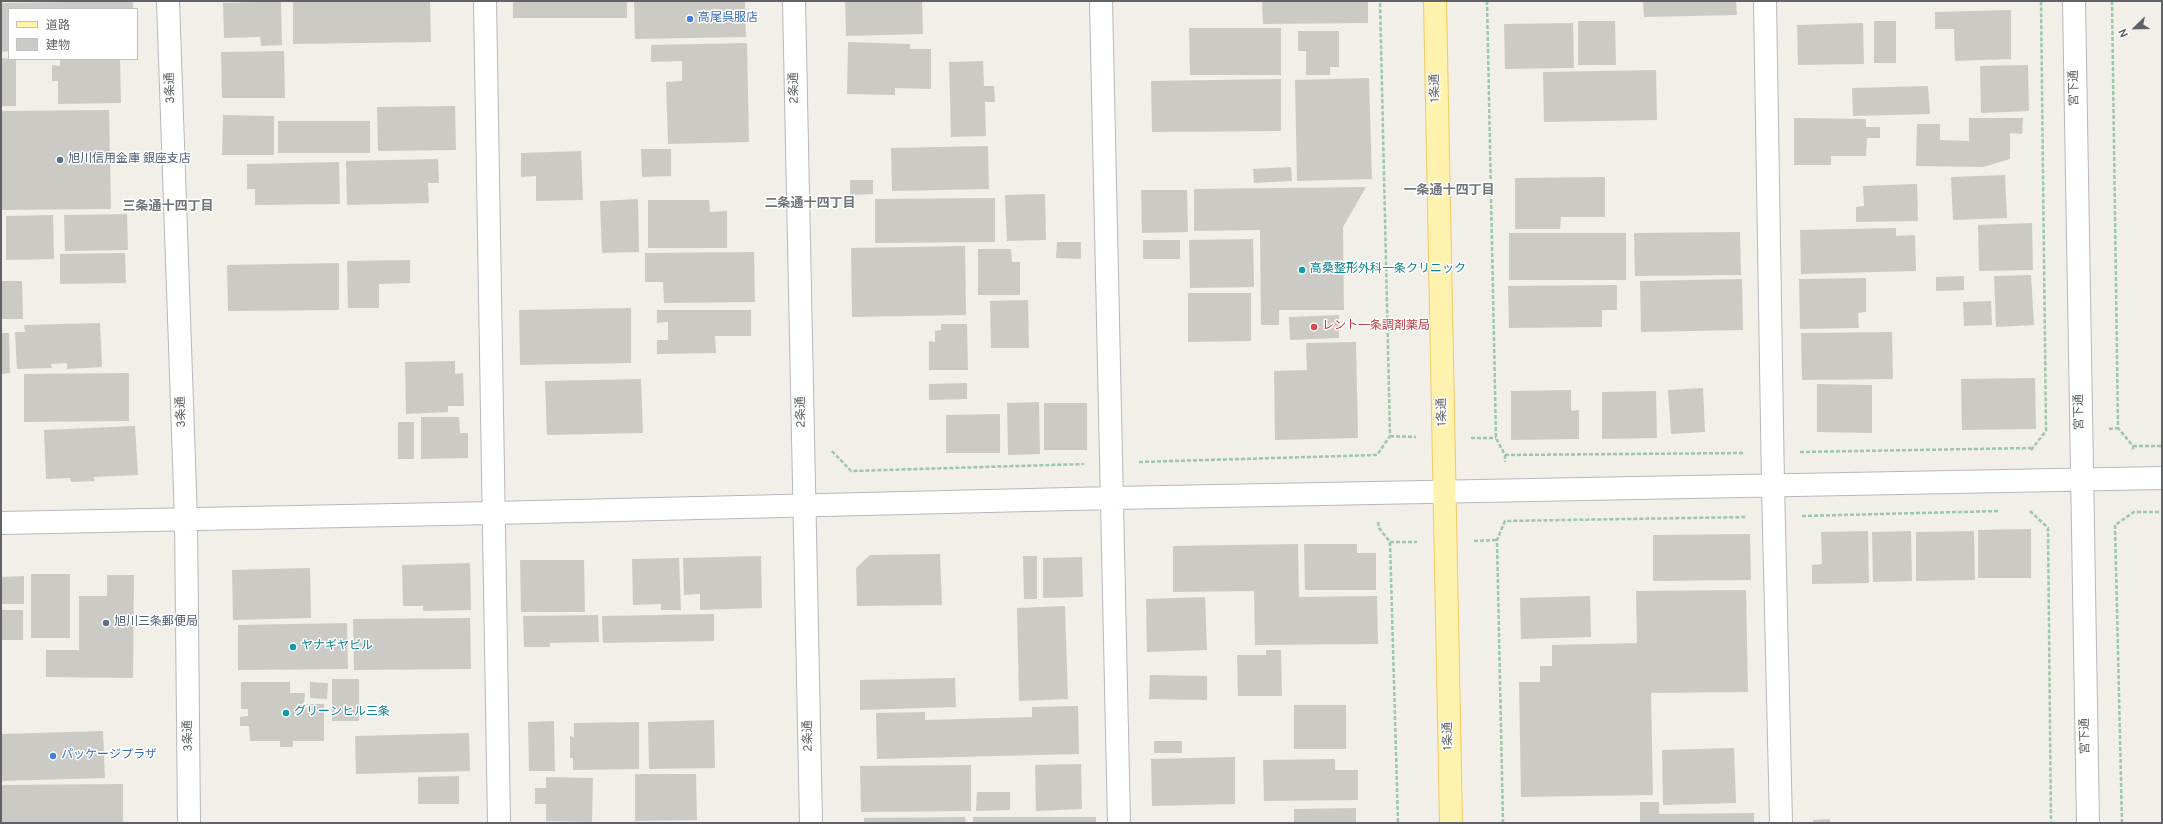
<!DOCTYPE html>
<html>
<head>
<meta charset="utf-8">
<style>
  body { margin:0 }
  #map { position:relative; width:2163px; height:824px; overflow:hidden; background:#f1efe8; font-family:Overpass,"Noto Sans JP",sans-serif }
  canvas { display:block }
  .frame { position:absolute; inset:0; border:2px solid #5f6368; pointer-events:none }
  .legend { position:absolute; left:8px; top:8px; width:130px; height:52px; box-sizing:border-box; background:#fff; border:1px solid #bfc1c3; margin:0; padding:5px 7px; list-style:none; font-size:12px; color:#5f6368 }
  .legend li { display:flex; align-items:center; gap:8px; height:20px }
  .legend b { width:20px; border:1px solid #bfc1c3 }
  .north { position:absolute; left:2115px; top:8px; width:40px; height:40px; -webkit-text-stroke:3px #fff; paint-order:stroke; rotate:247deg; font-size:11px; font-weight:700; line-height:16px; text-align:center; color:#5f6368 }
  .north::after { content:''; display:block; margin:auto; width:14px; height:18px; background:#5f6368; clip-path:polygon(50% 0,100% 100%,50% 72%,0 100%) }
</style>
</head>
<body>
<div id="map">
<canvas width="2163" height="824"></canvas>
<div class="frame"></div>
<ul class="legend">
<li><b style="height:5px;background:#fff2af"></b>道路</li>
<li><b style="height:11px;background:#cccac5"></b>建物</li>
</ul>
<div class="north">N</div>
</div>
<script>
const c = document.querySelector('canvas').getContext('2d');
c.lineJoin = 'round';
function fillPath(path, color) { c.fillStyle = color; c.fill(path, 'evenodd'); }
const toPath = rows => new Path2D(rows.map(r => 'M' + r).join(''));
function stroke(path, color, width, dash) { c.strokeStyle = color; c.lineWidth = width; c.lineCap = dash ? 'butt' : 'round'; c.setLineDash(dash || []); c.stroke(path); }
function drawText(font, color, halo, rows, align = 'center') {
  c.font = font + ' Overpass,"Noto Sans JP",sans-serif'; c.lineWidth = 3; c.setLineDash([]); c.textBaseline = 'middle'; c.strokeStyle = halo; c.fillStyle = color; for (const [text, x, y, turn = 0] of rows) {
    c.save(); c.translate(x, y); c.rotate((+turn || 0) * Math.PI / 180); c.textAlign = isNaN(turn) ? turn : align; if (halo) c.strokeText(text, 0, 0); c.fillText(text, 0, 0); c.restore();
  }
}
fillPath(toPath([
  [133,1,133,9,9,9,9,51,1,52,1,3],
  [281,1,282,45,261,46,260,37,224,38,223,3],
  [293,1,430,1,431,42,293,44],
  [513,1,627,1,627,18,513,18],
  [634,1,745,1,746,37,635,39],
  [845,1,922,1,923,34,846,36],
  [1262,1,1368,1,1368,23,1263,24],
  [1643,1,1736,1,1737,15,1644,17],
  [2011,10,2011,59,1955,61,1954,29,1935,29,1935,12],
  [1578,21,1615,21,1616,65,1578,65],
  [1874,21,1896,21,1896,63,1874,63],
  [1573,23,1574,68,1505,69,1504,24],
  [1863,23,1864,64,1798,65,1797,25],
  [1189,28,1281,28,1281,75,1190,75],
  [1298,31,1339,31,1339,67,1330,67,1330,75,1306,75,1306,51,1298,51],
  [848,42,910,44,910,49,931,49,931,89,895,88,895,95,847,94],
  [747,43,749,142,668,144,666,82,682,81,682,61,651,62,651,45],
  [284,51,285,98,222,98,221,52],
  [1,58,16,59,16,106,1,106],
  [60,59,120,59,121,103,58,104,58,81,52,81,52,65,60,66],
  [983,61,984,86,994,86,995,102,985,102,986,136,951,137,949,62],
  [2028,65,2029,111,1981,113,1980,66],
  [1656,70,1657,120,1544,122,1543,72],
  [1369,78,1372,179,1297,181,1295,80],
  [1281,79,1281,131,1152,132,1151,81],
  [1928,86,1930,114,1853,116,1852,88],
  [455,106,456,150,378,151,377,107],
  [109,110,111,209,1,210,1,111],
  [223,115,274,116,274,155,222,155],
  [1794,118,1866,119,1866,127,1880,127,1880,138,1867,138,1866,156,1831,156,1831,165,1794,165],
  [1969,118,2023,118,2022,134,2010,133,2010,159,1983,167,1916,166,1917,124,1940,124,1940,140,1969,141],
  [278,121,370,121,370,153,278,153],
  [988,146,989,189,892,191,891,148],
  [641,149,671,149,671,176,642,177],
  [581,151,583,200,536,201,536,176,521,177,521,153],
  [438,159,439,183,428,183,429,203,347,205,346,161],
  [339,162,340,204,255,205,255,189,247,189,247,164],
  [1291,167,1292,181,1254,183,1253,169],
  [2005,175,2007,218,1953,220,1951,177],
  [1605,177,1605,217,1561,217,1560,229,1515,229,1515,178],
  [850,180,873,180,873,194,850,195],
  [1917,184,1918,221,1856,222,1856,207,1864,206,1863,186],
  [1366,187,1343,227,1344,310,1279,310,1279,325,1261,325,1260,230,1194,231,1194,189],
  [1141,190,1187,190,1188,232,1142,233],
  [1045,194,1046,240,1007,241,1005,195],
  [995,198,995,242,875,243,875,199],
  [638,199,639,252,602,253,600,201],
  [648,200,709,200,710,212,727,211,727,248,648,248],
  [127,214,128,250,65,251,64,215],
  [53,215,54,259,6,260,6,216],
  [2032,223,2033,270,1979,271,1978,225],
  [1896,228,1896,236,1915,235,1916,271,1801,274,1800,230],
  [1740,232,1741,275,1635,276,1634,233],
  [1509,233,1626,233,1626,280,1509,280],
  [1253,239,1254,287,1190,288,1189,240],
  [1143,240,1180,240,1180,259,1143,259],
  [1057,242,1081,242,1081,259,1056,258],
  [965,246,966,315,852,317,851,248],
  [978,249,1011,249,1012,262,1020,262,1020,295,978,295],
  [754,252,755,302,664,303,663,282,645,282,645,253],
  [125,253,126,283,60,284,60,254],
  [410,260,410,283,379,284,379,308,348,308,347,261],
  [339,263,339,310,228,311,227,265],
  [2031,275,2034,325,1996,327,1994,276],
  [1964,276,1964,290,1936,291,1936,277],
  [1866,278,1866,312,1858,313,1859,328,1800,329,1799,279],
  [1742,279,1743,330,1641,332,1640,281],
  [1,281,22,281,23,319,1,319],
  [1617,285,1617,310,1602,310,1602,327,1509,328,1508,286],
  [1188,293,1251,293,1251,341,1188,342],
  [1028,300,1029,348,991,348,990,301],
  [1991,301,1992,325,1964,326,1963,302],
  [631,308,631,363,520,365,519,310],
  [657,310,751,310,751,336,715,336,716,353,657,354,657,340,668,340,668,322,657,323],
  [1339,315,1339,338,1290,340,1289,317],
  [100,323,102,367,67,369,67,363,51,364,52,368,17,369,15,332,25,332,24,325],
  [941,324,967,324,968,370,929,370,929,341,935,342,935,331,941,330],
  [1892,332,1893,379,1802,380,1801,333],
  [1,333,9,333,10,373,1,374],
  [1356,342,1358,438,1275,440,1274,371,1307,370,1306,343],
  [455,361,455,374,463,373,464,406,448,406,448,412,406,414,405,362],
  [129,373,129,421,24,422,24,374],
  [2035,378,2036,429,1962,430,1961,379],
  [641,379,643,433,547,435,545,381],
  [967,383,967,399,929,400,929,384],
  [1817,384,1872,385,1872,433,1817,432],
  [1703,388,1705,432,1671,434,1668,390],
  [1571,390,1571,411,1579,410,1579,439,1511,440,1511,391],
  [1656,391,1657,438,1602,439,1602,392],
  [1039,402,1040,454,1008,455,1007,403],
  [1044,403,1087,403,1087,450,1044,450],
  [1000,414,1000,453,946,453,946,415],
  [421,417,459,417,460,433,468,433,468,458,421,459],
  [398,422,414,422,414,459,398,459],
  [135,426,138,475,94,477,95,481,71,482,70,478,46,479,44,430],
  [2031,529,2031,578,1978,578,1978,530],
  [1868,531,1869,583,1812,584,1812,565,1822,564,1821,532],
  [1911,531,1912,581,1873,582,1872,532],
  [1974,531,1975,580,1916,581,1916,532],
  [1750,534,1751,580,1653,581,1653,535],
  [1298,544,1299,597,1377,596,1378,644,1255,645,1254,591,1173,592,1173,546],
  [1304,544,1357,544,1357,553,1376,553,1376,590,1305,590],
  [940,554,942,605,857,606,856,568,870,555],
  [761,556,762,608,700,610,700,594,684,595,683,558],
  [1023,556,1037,556,1037,599,1024,599],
  [1082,557,1083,597,1043,598,1043,558],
  [679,558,681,610,661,610,661,604,633,605,632,559],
  [520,560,584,560,585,612,521,612],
  [470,563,471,610,423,611,423,606,403,606,402,565],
  [310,568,311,618,233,620,232,570],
  [31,574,70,574,70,638,31,638],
  [107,575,134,575,133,678,46,677,46,650,79,650,79,596,107,596],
  [24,576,24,604,1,604,1,577],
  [1746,590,1748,692,1651,693,1653,795,1521,797,1519,682,1540,682,1540,666,1552,666,1552,645,1637,643,1636,591],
  [1590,596,1591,637,1521,639,1520,598],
  [1205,597,1207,650,1147,652,1146,599],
  [1065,606,1068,699,1019,701,1017,608],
  [1,610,23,610,23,640,1,640],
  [714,614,714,641,603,643,602,616],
  [598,615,599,642,550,643,550,647,524,647,523,616],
  [470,618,471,669,354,670,353,619],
  [347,623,348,669,238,670,238,625],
  [1266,650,1281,650,1282,696,1238,696,1237,655,1266,655],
  [1150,675,1207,676,1207,700,1149,699],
  [955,678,956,707,860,710,860,680],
  [332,679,359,679,359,721,332,721],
  [241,682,290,682,290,693,305,693,304,704,324,704,324,741,293,741,293,747,280,747,280,741,250,741,249,726,240,726,240,717,248,716,248,709,241,709],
  [310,682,328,683,327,699,310,698],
  [1294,705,1346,705,1346,749,1294,749],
  [1078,706,1079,754,877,759,876,713,925,712,925,720,1032,717,1032,707],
  [714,720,715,768,649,769,648,722],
  [554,721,555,771,529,771,528,722],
  [639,722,639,769,573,770,573,758,570,758,570,736,574,737,574,723],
  [103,731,105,778,1,781,1,734],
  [469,733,470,771,356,774,355,736],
  [1154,741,1182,741,1182,753,1154,753],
  [1734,748,1736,803,1663,805,1662,750],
  [1235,757,1235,804,1152,806,1151,759],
  [1335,759,1335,770,1358,770,1358,800,1264,801,1263,760],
  [1081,764,1082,809,1036,811,1035,765],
  [971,765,971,811,861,812,860,766],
  [635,774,696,774,697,820,635,821],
  [459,776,459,804,418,804,418,777],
  [546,777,593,778,592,822,546,821,546,804,535,804,535,788,546,788],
  [123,784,123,823,1,823,1,785],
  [977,792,1010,792,1010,810,976,811],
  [1640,802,1659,802,1659,814,1754,813,1754,823,1640,823],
  [1356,808,1356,823,1294,823,1294,809],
  [965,817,966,823,864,823,864,818],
  [973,817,1096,817,1096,823,973,823],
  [1830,819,1830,823,1813,823,1813,820]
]), '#cccac5');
const minor = toPath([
  [168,1,186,519,189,823],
  [485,1,499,823],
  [794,1,811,823],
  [1101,1,1119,823],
  [1765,1,1773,485,1781,823],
  [2074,1,2088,823],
  [1,523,493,513,1112,498,2162,478]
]);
const major = toPath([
  [1435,1,1451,823]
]);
stroke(minor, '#b5b8bc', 24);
stroke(major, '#f2c960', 24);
stroke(toPath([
  [1487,1,1496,438,1505,455,1505,462],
  [2112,1,2118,428,2133,446,2133,450],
  [2109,429,2118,428],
  [1390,436,1416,437],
  [1471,438,1496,438],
  [2133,446,2162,446],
  [2031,450,2046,431,2041,1],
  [832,451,851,471,1084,464],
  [1800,452,2031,448],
  [1505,455,1745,453],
  [1139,462,1377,455,1390,436,1380,1],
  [2030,511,2048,528,2051,823],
  [1802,516,1999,511],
  [1378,522,1379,528,1390,542,1398,823],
  [1474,541,1497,540],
  [1390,542,1417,542],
  [1503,823,1497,540,1505,521,1747,517],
  [2122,823,2115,525,2134,512,2162,512]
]), '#9cc7a9', 2.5, [4, 2]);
stroke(minor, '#fff', 22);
stroke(major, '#fff2af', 22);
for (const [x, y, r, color] of [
  [690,19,4,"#3f7fe0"],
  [60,160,4,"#5c6f8a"],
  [1302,270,4,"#0f9aa8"],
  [1314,327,4,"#e0444e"],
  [106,623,4,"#5c6f8a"],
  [293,647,4,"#0f9aa8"],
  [286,713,4,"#0f9aa8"],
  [53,756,4,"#3f7fe0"]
]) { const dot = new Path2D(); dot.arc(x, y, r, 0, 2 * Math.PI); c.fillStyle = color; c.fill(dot); stroke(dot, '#fff', 1.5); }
drawText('12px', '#366cbe', '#fff', [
  ["高尾呉服店",698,19],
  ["パッケージプラザ",61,756]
], 'left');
drawText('12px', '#5f6368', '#fff', [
  ["3条通",171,88,-92],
  ["2条通",795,88,-91],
  ["1条通",1436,88,-91],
  ["宮下通",2075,88,-91],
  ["3条通",182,412,-92],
  ["2条通",802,412,-91],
  ["1条通",1443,412,-91],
  ["宮下通",2080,412,-91],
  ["3条通",189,736,-91],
  ["2条通",809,736,-91],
  ["1条通",1449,736,-91],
  ["宮下通",2086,736,-91]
]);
drawText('12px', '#4e5e75', '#fff', [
  ["旭川信用金庫 銀座支店",68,160],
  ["旭川三条郵便局",114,623]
], 'left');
drawText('12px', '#0d838f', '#fff', [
  ["高桑整形外科一条クリニック",1310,270],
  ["ヤナギヤビル",301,647],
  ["グリーンヒル三条",294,713]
], 'left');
drawText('12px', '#be3a42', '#fff', [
  ["レント一条調剤薬局",1322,327]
], 'left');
drawText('bold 13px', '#70757a', '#fff', [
  ["一条通十四丁目",1449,191],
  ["二条通十四丁目",810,204],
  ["三条通十四丁目",168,207]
]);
</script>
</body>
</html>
